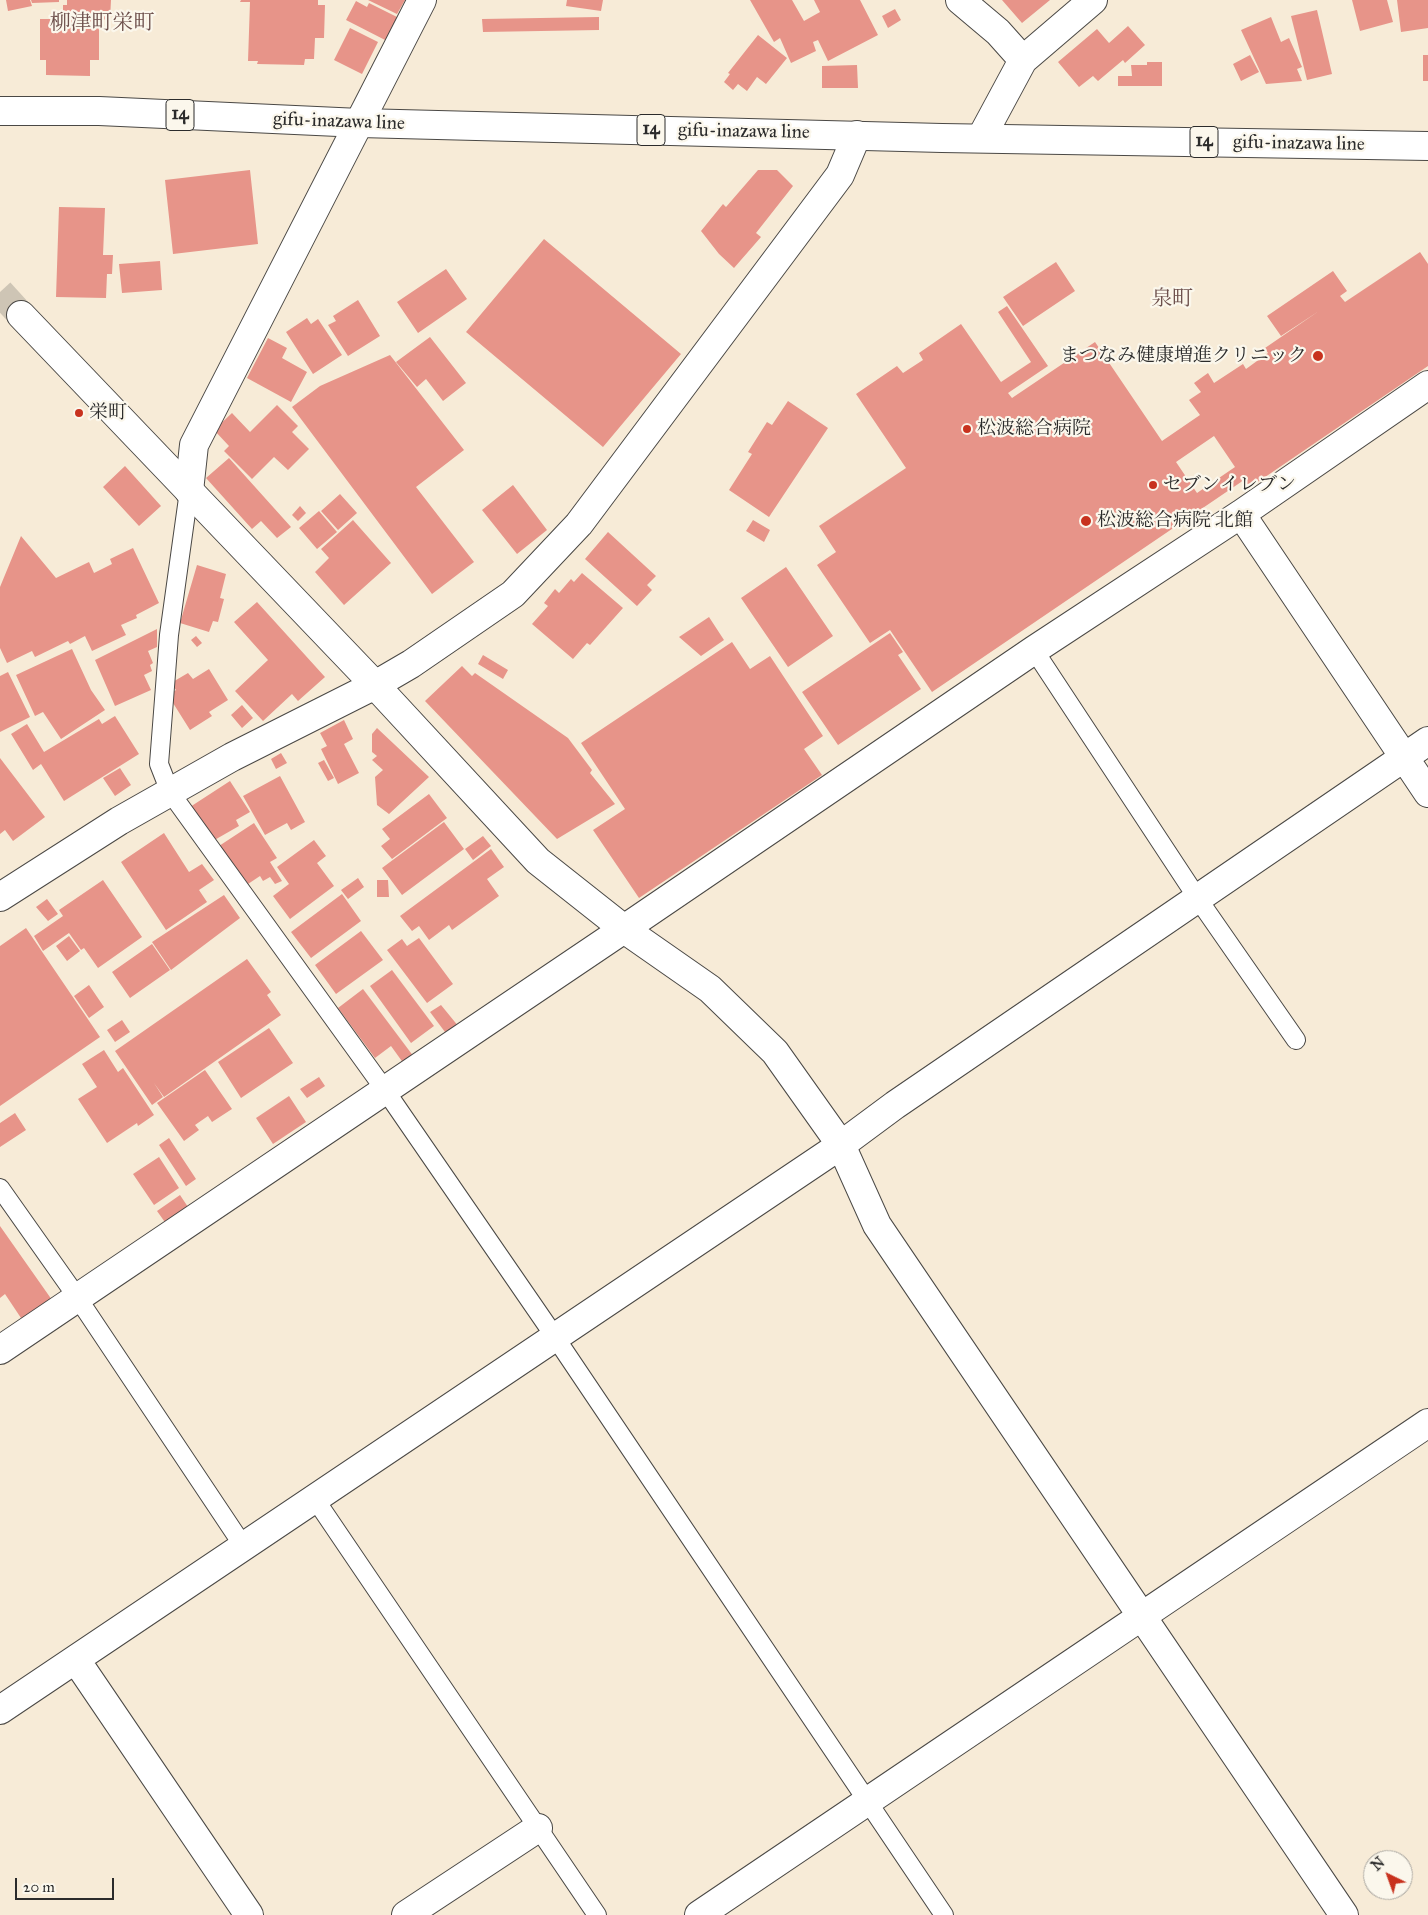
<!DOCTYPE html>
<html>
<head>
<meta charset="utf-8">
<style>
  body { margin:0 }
  #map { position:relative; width:1428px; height:1915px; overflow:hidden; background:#f7ebd7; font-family:"IM FELL Great Primer",serif }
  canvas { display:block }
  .north { position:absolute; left:1363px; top:1850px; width:50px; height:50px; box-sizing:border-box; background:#fbf7ec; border:1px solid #a8a59f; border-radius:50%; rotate:318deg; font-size:14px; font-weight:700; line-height:20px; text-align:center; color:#2b2b2b }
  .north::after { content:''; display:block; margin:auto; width:18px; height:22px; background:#c8321e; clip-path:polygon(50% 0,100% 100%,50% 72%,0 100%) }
  .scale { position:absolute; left:15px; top:1878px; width:99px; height:22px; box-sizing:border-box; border:2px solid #2b2b2b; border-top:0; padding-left:6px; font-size:15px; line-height:18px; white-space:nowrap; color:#2b2b2b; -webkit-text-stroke:4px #fbf7ec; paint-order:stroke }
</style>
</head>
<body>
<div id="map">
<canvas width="1428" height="1915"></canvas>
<div class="north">N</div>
<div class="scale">20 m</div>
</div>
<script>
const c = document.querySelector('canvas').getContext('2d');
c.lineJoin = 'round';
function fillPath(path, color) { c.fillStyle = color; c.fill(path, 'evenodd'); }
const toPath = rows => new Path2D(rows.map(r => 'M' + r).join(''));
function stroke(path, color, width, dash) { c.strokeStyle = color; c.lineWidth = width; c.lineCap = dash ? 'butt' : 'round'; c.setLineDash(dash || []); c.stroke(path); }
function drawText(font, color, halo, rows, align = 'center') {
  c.font = font + ' "IM FELL Great Primer","Noto Serif JP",serif'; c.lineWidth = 4.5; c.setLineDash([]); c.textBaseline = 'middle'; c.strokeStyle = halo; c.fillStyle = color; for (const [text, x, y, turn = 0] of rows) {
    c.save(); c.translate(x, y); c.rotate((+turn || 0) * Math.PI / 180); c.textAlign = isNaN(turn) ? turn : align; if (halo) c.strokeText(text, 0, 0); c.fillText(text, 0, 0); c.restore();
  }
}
fillPath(toPath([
  [6,0,30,0,32,6,8,11],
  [31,0,59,0,59,2,32,3],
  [67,0,111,0,110,20,99,19,99,60,90,60,90,76,46,75,46,60,40,60,40,19,63,19,63,5,67,5],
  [241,0,318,0,318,5,325,5,324,38,315,38,314,59,305,59,304,65,257,64,258,61,248,61,250,2,240,2],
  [368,0,405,0,397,14],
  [567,0,603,0,601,11,566,6],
  [750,0,792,0,804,21,820,12,814,0,860,0,878,35,828,61,818,40,813,42,816,51,791,63,780,38,774,42],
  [1002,0,1050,0,1022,23],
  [1352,0,1387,0,1393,22,1360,31],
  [1397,0,1428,0,1428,28,1401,32],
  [356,1,367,7,369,3,399,18,387,41,346,20],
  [895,9,901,20,888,28,882,16],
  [1317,10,1332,74,1307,80,1291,16],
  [599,17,599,30,483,32,482,19],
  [1271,17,1281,42,1289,38,1302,67,1297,69,1302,81,1266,84,1241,30],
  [1128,26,1145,45,1125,63,1123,60,1098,81,1093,76,1079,87,1058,62,1097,29,1109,43],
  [350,28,378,42,362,74,334,60],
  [758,35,787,58,766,84,757,77,747,91,738,84,733,90,724,82,730,74,728,73],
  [1250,55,1259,72,1241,81,1233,64],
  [1423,55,1428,55,1428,81,1423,81],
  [1147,62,1162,62,1162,86,1118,86,1118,76,1132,76,1131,65,1147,65],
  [857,65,858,88,822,88,822,66],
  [250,170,258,244,173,254,165,180],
  [758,170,777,170,793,186,756,233,761,237,734,268,719,254,701,231,723,204,726,207],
  [59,207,105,208,103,255,113,255,112,274,107,274,106,298,56,297],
  [544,239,681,354,603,447,466,332],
  [1420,252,1428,264,1428,366,1249,488,1244,480,932,692,890,630,870,643,817,565,836,552,819,526,906,468,856,394,897,366,903,373,923,360,919,353,961,324,1001,382,1031,362,998,312,1007,306,1048,366,1008,393,1012,398,1095,342,1162,441,1200,415,1189,400,1201,392,1194,383,1208,373,1214,383,1243,364,1246,369,1268,353,1265,348,1319,311,1281,336,1267,316,1333,271,1347,291,1340,296,1345,302],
  [1214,436,1235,467,1197,493,1176,462],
  [160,261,162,290,122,293,119,264],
  [1056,262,1075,291,1023,326,1003,297],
  [446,269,467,299,418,333,397,302],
  [358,300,380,336,348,356,328,325,336,321,333,316],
  [307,318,311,324,318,319,342,355,313,374,286,332],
  [430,337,466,383,443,401,426,379,417,387,396,362],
  [268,338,287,348,282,358,307,372,291,402,247,378],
  [390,355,464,450,416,487,474,562,432,594,292,407,320,386],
  [788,401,828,428,769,517,729,490,752,454,748,452,767,422,772,425],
  [277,405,298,426,292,432,309,449,288,470,274,457,252,479,224,451,229,446,214,430,232,413,250,432],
  [229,458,291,527,277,538,261,521,252,529,206,478],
  [125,466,161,506,139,526,103,487],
  [513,485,547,530,517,554,482,510],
  [340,494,357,513,338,530,321,511],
  [300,506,306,513,298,521,292,515],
  [319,511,337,532,317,549,299,528],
  [353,520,391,563,344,605,315,572,329,558,321,549],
  [753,520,770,530,764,542,746,531],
  [608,532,656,576,647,585,652,590,637,606,585,559],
  [21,536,56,578,89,562,94,573,112,564,110,559,133,548,159,603,136,615,137,618,121,625,126,635,92,651,85,636,70,644,68,641,35,657,32,651,7,663,0,648,0,587],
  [197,565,226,574,220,598,224,599,218,622,213,621,209,632,180,623],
  [786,567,833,636,788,667,741,598],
  [582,573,623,608,590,645,587,643,573,659,532,624,548,606,544,603,555,589,559,593,571,579,574,582],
  [257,602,325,677,298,701,292,694,263,721,235,691,268,660,234,622],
  [709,617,724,640,701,656,679,637],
  [157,629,157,647,148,651,153,663,150,665,152,671,144,675,151,690,115,706,95,660],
  [890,633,903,652,898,655,921,689,838,745,802,692],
  [196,636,202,643,197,647,191,640],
  [732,642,750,669,770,656,823,736,804,749,822,775,639,898,593,830,625,809,581,743],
  [72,649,91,690,105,710,61,739,43,712,35,716,16,675],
  [483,655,508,670,503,679,478,664],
  [462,666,472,676,475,673,568,738,592,770,590,773,615,804,557,839,425,701],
  [209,669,228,700,209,712,212,716,190,730,168,695,176,690,171,683,188,673,193,679],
  [8,672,30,717,0,732,0,676],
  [242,705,253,718,242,728,231,715],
  [115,716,139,754,64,801,41,764,33,770,11,734,27,724,44,752,99,719,102,724],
  [344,720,353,739,344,744,359,773,338,784,321,749,327,746,320,733],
  [377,728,429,777,389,814,377,805,375,777,383,770,372,760,377,756,372,752,372,734],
  [281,753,287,763,276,769,271,759],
  [0,758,45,817,13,841,5,830,0,834],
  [324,760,334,778,328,781,318,763],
  [120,768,131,785,115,796,103,778],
  [280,776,305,822,291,830,287,823,265,835,243,796],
  [230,781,250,812,236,820,239,826,211,842,190,807],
  [429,794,447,818,392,859,381,846,390,839,382,829],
  [444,822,464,849,402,895,382,868],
  [254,823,277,858,270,862,282,881,275,884,270,877,263,881,260,876,248,884,244,878,241,880,219,846],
  [164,833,189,872,202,864,214,880,199,890,207,902,166,930,121,862],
  [483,836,491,846,473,860,465,849],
  [314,840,326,856,317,863,334,886,290,919,273,896,289,884,277,867],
  [491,849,504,867,487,879,499,896,452,930,449,925,429,940,419,926,412,931,400,916],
  [358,878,364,887,348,899,341,890],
  [103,880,142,937,98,968,84,948,81,950,69,933,43,951,34,936,63,916,59,910],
  [377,880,388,880,389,897,377,897],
  [342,894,361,921,311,958,291,932],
  [224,895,240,918,171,970,152,942],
  [47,899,58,914,48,921,36,907],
  [26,928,100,1037,0,1106,0,946],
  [361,931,383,960,336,994,315,965],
  [69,936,80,951,67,961,56,946],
  [419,938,453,984,427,1003,387,950,402,939,407,946],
  [152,944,170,970,130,998,112,972],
  [247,959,271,992,267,995,281,1015,164,1097,154,1083,163,1097,152,1105,115,1051],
  [392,970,434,1026,411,1043,370,986],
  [89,985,104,1007,89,1018,74,996],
  [363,989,414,1057,404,1064,391,1046,375,1058,338,1008],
  [441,1005,459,1027,448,1036,430,1012],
  [122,1020,130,1032,115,1042,107,1030],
  [269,1028,293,1063,241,1098,218,1062],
  [104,1050,118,1072,123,1068,154,1115,138,1126,137,1123,107,1143,78,1099,97,1087,82,1064],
  [205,1070,232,1109,212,1122,208,1116,195,1125,199,1130,184,1141,157,1103],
  [319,1077,325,1086,307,1098,300,1089],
  [289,1096,306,1122,273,1144,256,1118],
  [15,1113,26,1130,0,1147,0,1123],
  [169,1138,196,1179,186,1186,159,1145],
  [159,1157,179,1188,154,1205,133,1174],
  [180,1195,190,1210,167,1225,157,1211],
  [0,1226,52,1300,23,1321,5,1294,0,1298]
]), '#e79489');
stroke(toPath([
  [0,292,21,315]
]), '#cec5b5', 28, [28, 14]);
const lane = toPath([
  [189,491,169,635,159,764,170,792,385,1090,555,1337,944,1915],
  [1034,650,1198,899,1296,1040],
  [0,1188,77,1297,244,1547],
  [315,1499,597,1915]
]);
const street = toPath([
  [960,0,998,32,1023,60],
  [981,138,1023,60,1093,0],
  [189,491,194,445,422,0],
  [1241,514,1428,793],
  [375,685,411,664,513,594,579,524,840,175,857,135],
  [0,1350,624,929,1034,650,1241,514,1428,385],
  [76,1660,249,1915],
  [0,1710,841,1145,895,1105,1428,741],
  [406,1915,538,1828],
  [699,1915,1428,1423]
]);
const secondary = toPath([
  [21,315,375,685,538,861,624,929,710,989,775,1052,841,1145,877,1225,1344,1915],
  [0,897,119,821,232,757,375,685]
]);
const primary = toPath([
  [0,111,99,111,360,123,942,138,1428,146]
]);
stroke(lane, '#4a4845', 20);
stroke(street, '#4a4845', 30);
stroke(secondary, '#4a4845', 30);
stroke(primary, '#4a4845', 30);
stroke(lane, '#fff', 18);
stroke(street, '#fff', 28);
stroke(secondary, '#fff', 28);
stroke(primary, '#fff', 28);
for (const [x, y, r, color] of [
  [1318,356,6,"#c8321e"],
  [79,413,5,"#c8321e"],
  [967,429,5,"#c8321e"],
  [1153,485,5,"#c8321e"],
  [1086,521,6,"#c8321e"]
]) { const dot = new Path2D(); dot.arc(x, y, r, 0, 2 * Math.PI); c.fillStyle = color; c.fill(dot); stroke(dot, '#fbf7ec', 2); }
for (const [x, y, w] of [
  [180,115,28],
  [651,130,28],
  [1204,142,28]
]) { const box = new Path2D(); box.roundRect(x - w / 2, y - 15.5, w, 31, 4); c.fillStyle = '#fbf7ec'; c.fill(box); stroke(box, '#2b2b2b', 1); }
drawText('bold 18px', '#2b2b2b', null, [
  ["14",180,115],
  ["14",651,130],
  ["14",1204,142]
]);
drawText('19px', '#2b2b2b', '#fbf7ec', [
  ["gifu-inazawa line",339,122,2],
  ["gifu-inazawa line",744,132,1],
  ["gifu-inazawa line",1299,144,1]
]);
drawText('19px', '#2b2b2b', '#fbf7ec', [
  ["まつなみ健康増進クリニック",1307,356,"right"],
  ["栄町",89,413],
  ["松波総合病院",977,429],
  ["セブンイレブン",1163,485],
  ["松波総合病院 北館",1097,521]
], 'left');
drawText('21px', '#6d504c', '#fbf7ec', [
  ["柳津町栄町",102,24],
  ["泉町",1172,300]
]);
</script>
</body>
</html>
